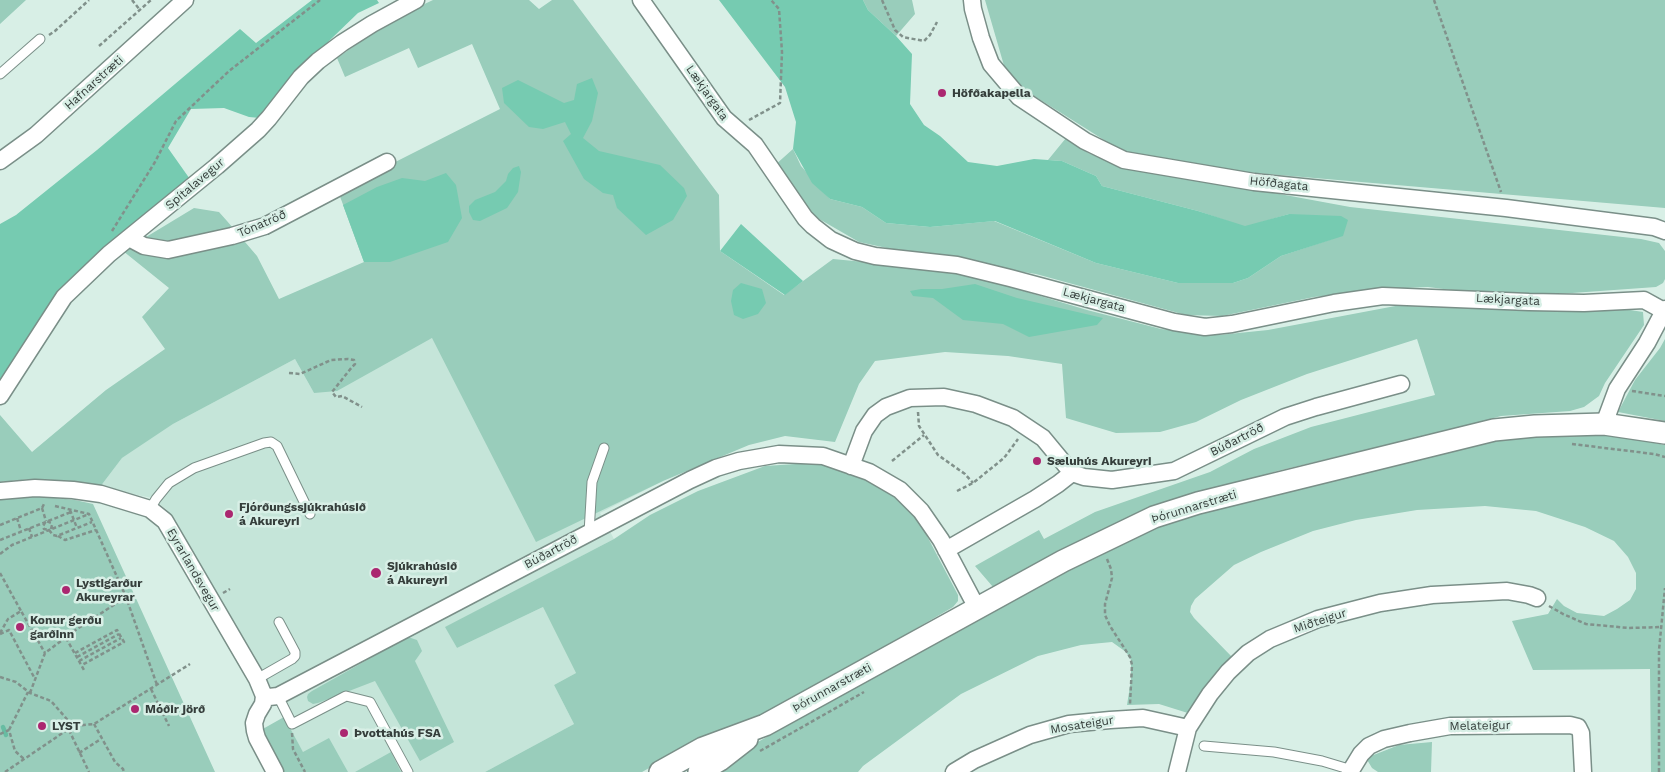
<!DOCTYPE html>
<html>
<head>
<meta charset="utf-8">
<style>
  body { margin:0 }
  canvas { display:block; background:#d8efe6 }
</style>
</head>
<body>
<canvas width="1665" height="772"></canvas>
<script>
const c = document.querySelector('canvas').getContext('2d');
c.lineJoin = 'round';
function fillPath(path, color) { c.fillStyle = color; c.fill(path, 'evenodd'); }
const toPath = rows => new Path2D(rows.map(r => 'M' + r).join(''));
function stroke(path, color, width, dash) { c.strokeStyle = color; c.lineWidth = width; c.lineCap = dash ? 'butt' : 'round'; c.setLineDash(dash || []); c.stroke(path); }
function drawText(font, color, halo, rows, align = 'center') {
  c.font = font + ' "Work Sans",sans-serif'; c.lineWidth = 5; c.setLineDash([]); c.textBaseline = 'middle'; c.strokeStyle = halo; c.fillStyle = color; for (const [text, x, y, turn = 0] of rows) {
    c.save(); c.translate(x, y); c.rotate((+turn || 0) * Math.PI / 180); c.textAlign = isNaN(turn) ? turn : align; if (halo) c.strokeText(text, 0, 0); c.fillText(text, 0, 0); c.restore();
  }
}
fillPath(toPath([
  [432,338,663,481,600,513,614,539,446,627,457,648,543,607,576,673,554,685,574,724,485,772,314,772,166,509,152,498,100,487,122,458,173,424,295,359,314,393]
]), '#c5e5d9');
fillPath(toPath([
  [0,0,26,0,0,24],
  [433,0,529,0,539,9,552,0,573,0,719,195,720,251,784,295,833,259,886,264,929,271,957,271,1087,310,1161,329,1219,335,1268,330,1406,304,1407,306,1546,310,1630,310,1643,312,1644,325,1605,383,1599,396,1584,407,1570,411,1501,416,1450,430,1277,471,1193,496,1114,526,1044,559,993,587,975,566,1039,530,1044,539,1095,512,1210,472,1254,449,1311,427,1435,395,1417,339,1307,374,1241,400,1196,422,1160,432,1116,433,1066,418,1062,364,1008,356,945,352,875,361,859,384,835,442,785,436,749,445,663,481,536,542,432,338,337,391,314,393,295,359,173,424,122,458,100,487,70,481,32,479,0,482,0,415,32,452,106,390,165,349,142,317,169,288,123,251,194,208,219,212,227,221,257,256,279,299,364,262,338,191,500,109,472,44,418,68,409,48,345,77,337,58,395,18],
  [863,0,912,0,915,14,896,36,868,10],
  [985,0,1665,0,1665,208,1221,170,1123,152,1020,87,1005,69],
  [1066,138,1088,153,1112,163,1350,207,1641,239,1659,243,1665,251,1665,279,1663,283,1656,287,1572,293,1490,295,1428,287,1380,289,1314,297,1222,316,1186,315,1036,274,924,256,859,242,814,216,774,166,793,149,801,166,830,199,862,207,886,223,930,227,994,221,1096,263,1178,283,1233,283,1248,278,1281,256,1332,239,1289,214,1245,227,1198,211,1102,186,1096,176,1062,161,1048,160],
  [1665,339,1665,421,1618,412,1635,380,1660,348],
  [1556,431,1615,435,1665,445,1665,772,1651,772,1650,669,1533,670,1512,621,1548,614,1557,599,1564,606,1577,613,1604,616,1617,609,1630,600,1636,589,1636,573,1628,557,1614,541,1585,527,1536,511,1485,506,1417,510,1356,520,1313,531,1261,552,1234,565,1195,599,1191,606,1190,612,1194,618,1232,657,1191,714,1159,704,1127,705,1131,680,1131,660,1126,652,1112,642,1081,645,1038,656,961,694,863,766,858,772,706,772,777,731,1103,547,1223,503,1375,471,1502,437],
  [811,463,828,465,851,472,890,491,917,517,958,595,958,601,953,607,783,706,683,749,642,772,485,772,574,724,554,685,576,673,543,607,457,648,445,627,614,539,650,515,698,491,765,466],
  [38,496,75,500,93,504,215,772,0,772,0,499],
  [408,637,417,640,422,651,415,661,454,742,420,761,375,681,318,703,313,704,308,701,307,697,308,694,312,691],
  [284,717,303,752,329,738,348,772,283,772,261,730],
  [1432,742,1431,772,1378,772,1372,768,1366,758,1399,745],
  [391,752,401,772,355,772]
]), '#99cdbb');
fillPath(toPath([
  [312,0,377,0,379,3,358,13,330,40,260,118,249,117,224,108,191,109,168,148,192,182,115,245,0,385,0,224,16,215,97,150,240,29,256,43],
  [719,0,863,0,868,10,896,36,912,54,910,104,924,125,940,136,968,162,997,166,1034,159,1062,161,1096,176,1102,186,1198,211,1245,226,1289,214,1341,216,1348,220,1343,236,1281,256,1248,278,1233,283,1178,283,1096,263,995,221,930,227,886,223,862,207,830,199,812,183,793,149,796,122,785,87],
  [592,78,598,93,592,121,583,138,599,151,660,165,684,188,687,196,673,220,646,235,617,208,613,195,603,193,584,179,563,141,571,134,565,122,543,129,529,127,504,103,502,88,518,80,564,103,574,100,577,84],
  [519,166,521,172,518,192,507,208,480,221,473,220,469,212,469,206,475,200,495,192,506,181,508,174,513,168],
  [446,173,456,185,462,218,448,242,390,262,364,262,343,205,377,187,402,178,425,181],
  [741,224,803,281,785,295,720,251],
  [741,283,762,289,766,303,758,314,743,319,734,315,731,301,733,290],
  [975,284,1017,298,1103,318,1097,325,1029,337,1003,324,963,320,933,298,913,296,910,291,921,289,942,289]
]), '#76cbb1');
stroke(toPath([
  [3,727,6,735]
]), '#67bca2', 4.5);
const service = toPath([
  [0,74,40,39],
  [150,509,156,499,169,483,194,468,264,443,271,442,277,446,310,514],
  [589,533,592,482,604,448],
  [257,679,292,659,295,656,295,652,279,622],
  [278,696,292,724,346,696,370,702,408,772],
  [1204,746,1274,752,1322,761,1352,770]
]);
const minor = toPath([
  [641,0,724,118,755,145,805,218,813,226,831,240,855,251,875,256,957,265,1010,278,1174,322,1205,327,1232,324,1334,303,1383,296,1529,302,1584,303,1644,300,1664,311],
  [972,0,973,9,981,38,991,64,1019,97,1085,141,1124,160,1254,182,1506,208,1654,227,1665,231],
  [0,161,36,135,185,0],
  [129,238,144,246,168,250,232,236,265,226,387,162],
  [0,396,64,297,109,254,217,166,258,130,269,118,301,77,318,61,342,43,372,24,416,0],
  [1604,424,1617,389,1647,343,1665,309],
  [851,466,864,431,875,415,886,407,910,398,944,397,976,404,1013,418,1043,438,1072,473,1084,477,1112,480,1174,471,1285,417,1316,407,1401,384],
  [0,491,35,488,73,490,101,494,150,509,165,521,257,679,264,696,263,704,257,714,254,723,255,731,257,738,275,772],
  [946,550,1035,499,1058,484,1072,473],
  [264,696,269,697,278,696,690,480,716,468,739,461,779,454,823,456,869,472,900,490,921,511,941,540,977,608],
  [954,772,974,760,1030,735,1069,724,1110,720,1143,718,1188,728],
  [1177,772,1188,728,1210,694,1228,672,1248,653,1270,639,1318,619,1380,603,1432,595,1507,591,1529,595,1537,598],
  [1350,772,1361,754,1369,746,1384,739,1410,733,1450,726,1570,725,1578,727,1581,733,1583,772]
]);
const tertiary = toPath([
  [660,772,703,748,765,725,1063,561,1154,517,1198,503,1494,430,1535,426,1604,424,1665,433],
  [699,772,720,760,747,739]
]);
stroke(service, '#7a8f88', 11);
stroke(minor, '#7a8f88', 19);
stroke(tertiary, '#7a8f88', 24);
stroke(toPath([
  [132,0,140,10],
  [882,0,895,30,903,37,924,41,930,35,937,22],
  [1434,0,1501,192],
  [49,35,55,31,89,0],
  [99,46,151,0],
  [749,120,780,103,782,52,779,9,771,0],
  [112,231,155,162,176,121,229,71,320,0],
  [289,373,300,374,331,360,348,359,354,360,355,364,352,367,332,392,336,397,342,396,362,407],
  [1632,391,1665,396],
  [918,412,919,426,938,455,965,474,973,483],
  [1572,444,1654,454,1665,457],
  [892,461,924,435],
  [957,491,973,483,1004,458,1018,439],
  [55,506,89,514,126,597,157,685],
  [42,508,46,521],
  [70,510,77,528],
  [17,518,21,531],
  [0,525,42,508,44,504],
  [29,528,32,537],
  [51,529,52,525,51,523,46,521,43,526,44,529,49,530,53,535,57,536,92,522],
  [58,536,65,540,96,530],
  [0,540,71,512],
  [0,554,12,545,89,514],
  [1107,559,1111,569,1112,578,1105,604,1105,615,1110,626,1130,657,1132,665,1130,704],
  [0,573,21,611],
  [223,593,230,589],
  [1549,606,1563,614,1586,624,1629,628,1661,627],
  [0,633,8,619,21,611,45,653],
  [0,634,9,630,35,679],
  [66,638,84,670],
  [75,653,117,630,124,642,82,665],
  [77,657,119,634],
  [79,661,121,638],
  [0,677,16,682,30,693,51,701,73,726],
  [151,689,169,726],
  [30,693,45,653,77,629,126,597],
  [94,724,115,762,123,769,124,772],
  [9,730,28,692],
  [69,730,89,772],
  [292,733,293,749,305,772],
  [0,734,9,730,15,751,24,759],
  [760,751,864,692],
  [79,753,101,739],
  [5,772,73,726,94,724,190,664],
  [1659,772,1659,650,1665,588]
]), '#81918b', 2.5, [4, 2.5]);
stroke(service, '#fff', 9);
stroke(minor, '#fff', 16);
stroke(tertiary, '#fff', 21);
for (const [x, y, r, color] of [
  [942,93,5,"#ab2770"],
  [1037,461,5,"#ab2770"],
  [229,514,5,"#ab2770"],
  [376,573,6,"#ab2770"],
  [66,590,5,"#ab2770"],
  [20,627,5,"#ab2770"],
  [135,709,5,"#ab2770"],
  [42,726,5,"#ab2770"],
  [344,733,5,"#ab2770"]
]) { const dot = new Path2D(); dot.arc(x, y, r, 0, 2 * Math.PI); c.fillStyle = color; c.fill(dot); stroke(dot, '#d8efe6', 2); }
drawText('12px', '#353e3b', '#d8efe6', [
  ["Hafnarstræti",94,83,-42],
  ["Lækjargata",707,93,55],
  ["Spítalavegur",195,184,-40],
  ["Höfðagata",1279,184,6],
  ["Tónatröð",262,224,-23],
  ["Lækjargata",1094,300,15],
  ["Lækjargata",1508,300,3],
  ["Búðartröð",1237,440,-27],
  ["Þórunnarstræti",1194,507,-17],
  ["Búðartröð",551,552,-28],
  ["Eyrarlandsvegur",193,570,60],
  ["Miðteigur",1320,621,-18],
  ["Þórunnarstræti",832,688,-29],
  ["Mosateigur",1082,725,-9],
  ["Melateigur",1480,726,-1]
]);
drawText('bold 12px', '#353e3b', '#d8efe6', [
  ["Höfðakapella",952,93],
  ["Sæluhús Akureyri",1047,461],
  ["Fjórðungssjúkrahúsið",239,507],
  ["á Akureyri",239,521],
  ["Sjúkrahúsið",387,566],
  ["á Akureyri",387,580],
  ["Lystigarður",76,583],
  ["Akureyrar",76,597],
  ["Konur gerðu",30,620],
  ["garðinn",30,634],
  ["Móðir jörð",145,709],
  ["LYST",52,726],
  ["Þvottahús FSA",354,733]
], 'left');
</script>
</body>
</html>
